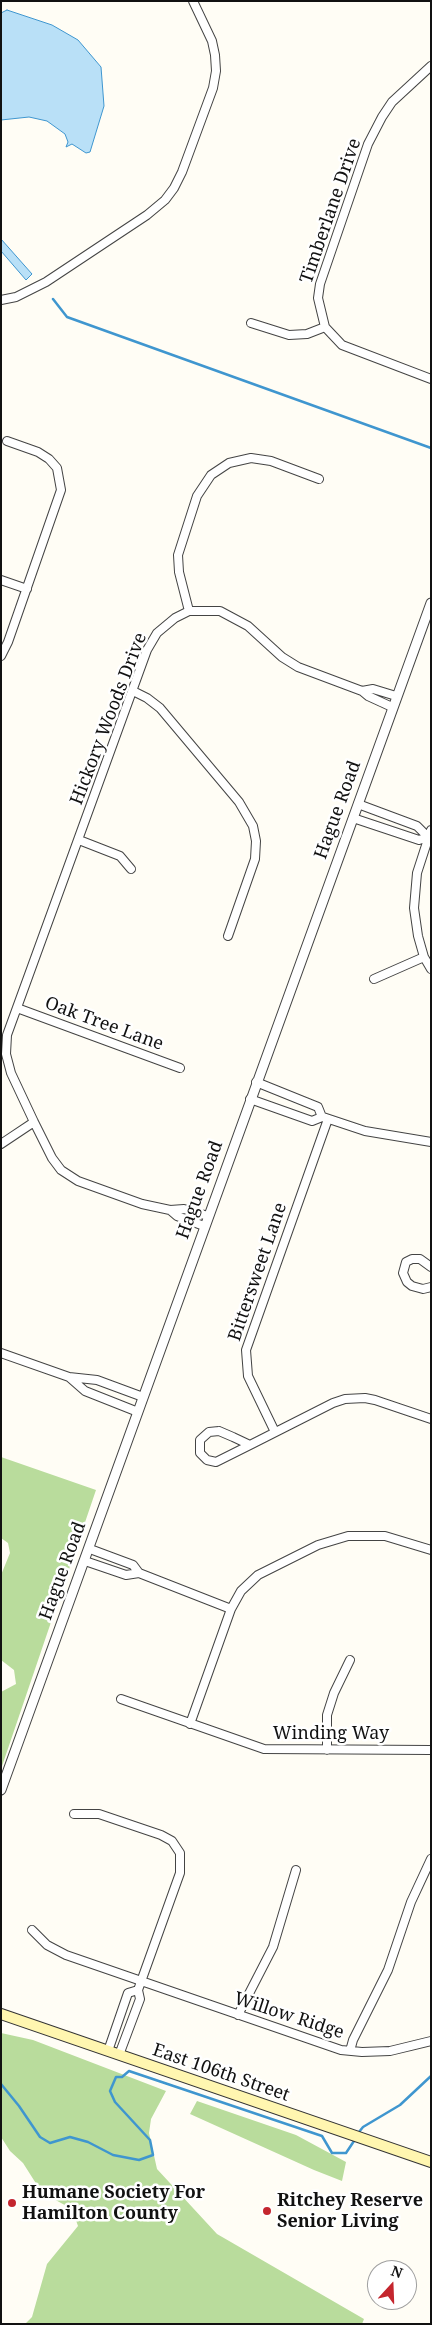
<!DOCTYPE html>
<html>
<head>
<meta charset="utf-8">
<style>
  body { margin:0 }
  #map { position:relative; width:432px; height:2325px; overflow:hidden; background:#fffdf5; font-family:"Noto Serif",serif }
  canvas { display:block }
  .frame { position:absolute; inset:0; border:2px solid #111; pointer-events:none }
  .north { position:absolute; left:367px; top:2260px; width:50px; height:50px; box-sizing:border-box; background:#fff; border:1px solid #a0a0a0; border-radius:50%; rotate:20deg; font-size:14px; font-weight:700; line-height:20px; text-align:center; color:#111 }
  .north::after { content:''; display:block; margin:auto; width:18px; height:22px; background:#c4262e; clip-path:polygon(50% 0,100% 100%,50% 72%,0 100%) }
</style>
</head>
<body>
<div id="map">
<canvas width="432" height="2325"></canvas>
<div class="frame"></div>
<div class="north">N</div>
</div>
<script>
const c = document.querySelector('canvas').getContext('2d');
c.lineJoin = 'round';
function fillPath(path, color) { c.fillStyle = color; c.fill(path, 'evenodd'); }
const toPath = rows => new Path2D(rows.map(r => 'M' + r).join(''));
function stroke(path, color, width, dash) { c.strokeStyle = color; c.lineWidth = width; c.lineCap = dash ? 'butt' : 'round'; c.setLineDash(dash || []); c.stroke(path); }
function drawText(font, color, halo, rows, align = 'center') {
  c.font = font + ' "Noto Serif",serif'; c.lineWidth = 5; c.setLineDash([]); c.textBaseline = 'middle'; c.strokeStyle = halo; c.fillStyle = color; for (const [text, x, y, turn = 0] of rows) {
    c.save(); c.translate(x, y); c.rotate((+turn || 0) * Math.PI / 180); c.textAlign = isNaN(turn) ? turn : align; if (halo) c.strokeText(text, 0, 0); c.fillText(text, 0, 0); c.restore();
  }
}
fillPath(toPath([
  [1,1457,96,1490,1,1769,1,1692,16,1684,14,1670,1,1660,1,1575,10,1553,8,1543,1,1538],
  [1,2033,33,2040,166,2091,151,2119,149,2133,157,2169,217,2234,364,2319,362,2324,25,2324,32,2317,47,2264,78,2226,72,2209,50,2197,37,2185,23,2163,10,2151,1,2137],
  [197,2101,296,2135,346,2162,342,2181,314,2170,190,2114]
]), '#b9dc9c');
const water = toPath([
  [7,10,52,25,78,40,101,67,104,106,90,152,86,153,72,144,66,147,68,142,65,134,47,121,29,117,1,120,1,13,7,10],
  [1,239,32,274,26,280,1,251,1,239]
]);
fillPath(water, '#b9e0f7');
stroke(water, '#3f96cf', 1);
stroke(toPath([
  [53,299,67,317,431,448],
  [1,2084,19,2106,40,2137,50,2143,70,2137,88,2142,113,2155,139,2160,153,2155,150,2140,115,2102,110,2091,116,2077,122,2077,129,2071,322,2136,332,2153,346,2153,354,2141],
  [359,2132,363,2127,400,2105,431,2076]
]), '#3f96cf', 2.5);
const minor = toPath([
  [431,66,392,102,382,117,368,144,320,284,318,298,325,327,342,345,431,379],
  [1,300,16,297,46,282,147,215,165,200,174,188,182,172,213,88,216,71,215,55,212,41,193,1],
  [251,323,289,335,307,334,325,327],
  [1,580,27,589],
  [189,611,179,572,178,555,197,496,211,475,229,463,251,458,271,461,319,479],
  [1,656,8,642,61,490,57,468,49,459,38,452,7,441],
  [133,691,147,698,160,708,239,802,253,826,256,841,255,859,228,936],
  [392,707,368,696,362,691,373,689,396,696],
  [353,818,419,840,428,837,417,826,358,804],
  [431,830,417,873,414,908,418,936,424,957,431,969],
  [79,840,120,856,131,869],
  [374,979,424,957],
  [17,1008,180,1068],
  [250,1099,312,1121,322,1117,318,1107,256,1082],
  [323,1117,365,1131,431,1142],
  [1,1144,34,1122],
  [170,1210,142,1204,78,1181,61,1170,52,1158,34,1122,11,1073,6,1054,7,1035,147,650,157,633,175,618,189,611,220,611,248,626,282,657,298,667,362,691],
  [204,1226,177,1216,170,1210,184,1209,208,1216],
  [431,1267,420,1259,412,1259,406,1262,403,1273,407,1282,412,1286,423,1289,431,1287],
  [1,1353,69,1377],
  [138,1412,85,1391,69,1377,97,1380,143,1397],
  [219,1431,233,1437,250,1445,216,1462,207,1460,200,1453,200,1440,209,1432,219,1431],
  [275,1432,248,1376,246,1350,328,1119],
  [250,1445,333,1403,345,1399,365,1398,375,1400,431,1419],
  [85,1561,126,1575,139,1573,133,1565,90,1549],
  [139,1573,231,1609],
  [121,1699,264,1749,431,1750],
  [190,1724,231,1609,241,1591,258,1575,318,1545,348,1536,385,1536,431,1550],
  [327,1750,327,1715,334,1693,350,1660],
  [74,1814,99,1814,161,1835,172,1841,180,1853,180,1873,138,1990],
  [32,1930,47,1945,66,1955,341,2050,362,2052,390,2051,431,2041],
  [238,2015,273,1947,296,1870],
  [108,2051,128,1993,138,1990,140,1999,119,2055],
  [350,2051,353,2040,388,1970,411,1902,431,1859]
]);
const tertiary = toPath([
  [1,1790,431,603]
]);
const secondary = toPath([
  [1,2014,431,2162]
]);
stroke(minor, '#444', 10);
stroke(tertiary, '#444', 11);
stroke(secondary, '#333', 12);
stroke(minor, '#fff', 8);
stroke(tertiary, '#fff', 9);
stroke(secondary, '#fff6b0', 10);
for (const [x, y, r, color] of [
  [12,2203,5,"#c4262e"],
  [267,2211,5,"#c4262e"]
]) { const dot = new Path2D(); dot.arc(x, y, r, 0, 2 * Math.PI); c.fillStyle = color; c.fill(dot); stroke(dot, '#fff', 2); }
drawText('18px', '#111', '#fff', [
  ["Timberlane Drive",331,211,-71],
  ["Hickory Woods Drive",109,719,-69],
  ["Hague Road",338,810,-70],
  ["Oak Tree Lane",104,1024,20],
  ["Hague Road",200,1190,-70],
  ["Bittersweet Lane",258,1272,-71],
  ["Hague Road",63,1571,-70],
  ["Winding Way",331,1734],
  ["Willow Ridge",289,2016,18],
  ["East 106th Street",221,2073,19]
]);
drawText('bold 18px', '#111', '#fff', [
  ["Humane Society For",22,2193],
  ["Hamilton County",22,2214],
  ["Ritchey Reserve",277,2201],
  ["Senior Living",277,2222]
], 'left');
</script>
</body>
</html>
